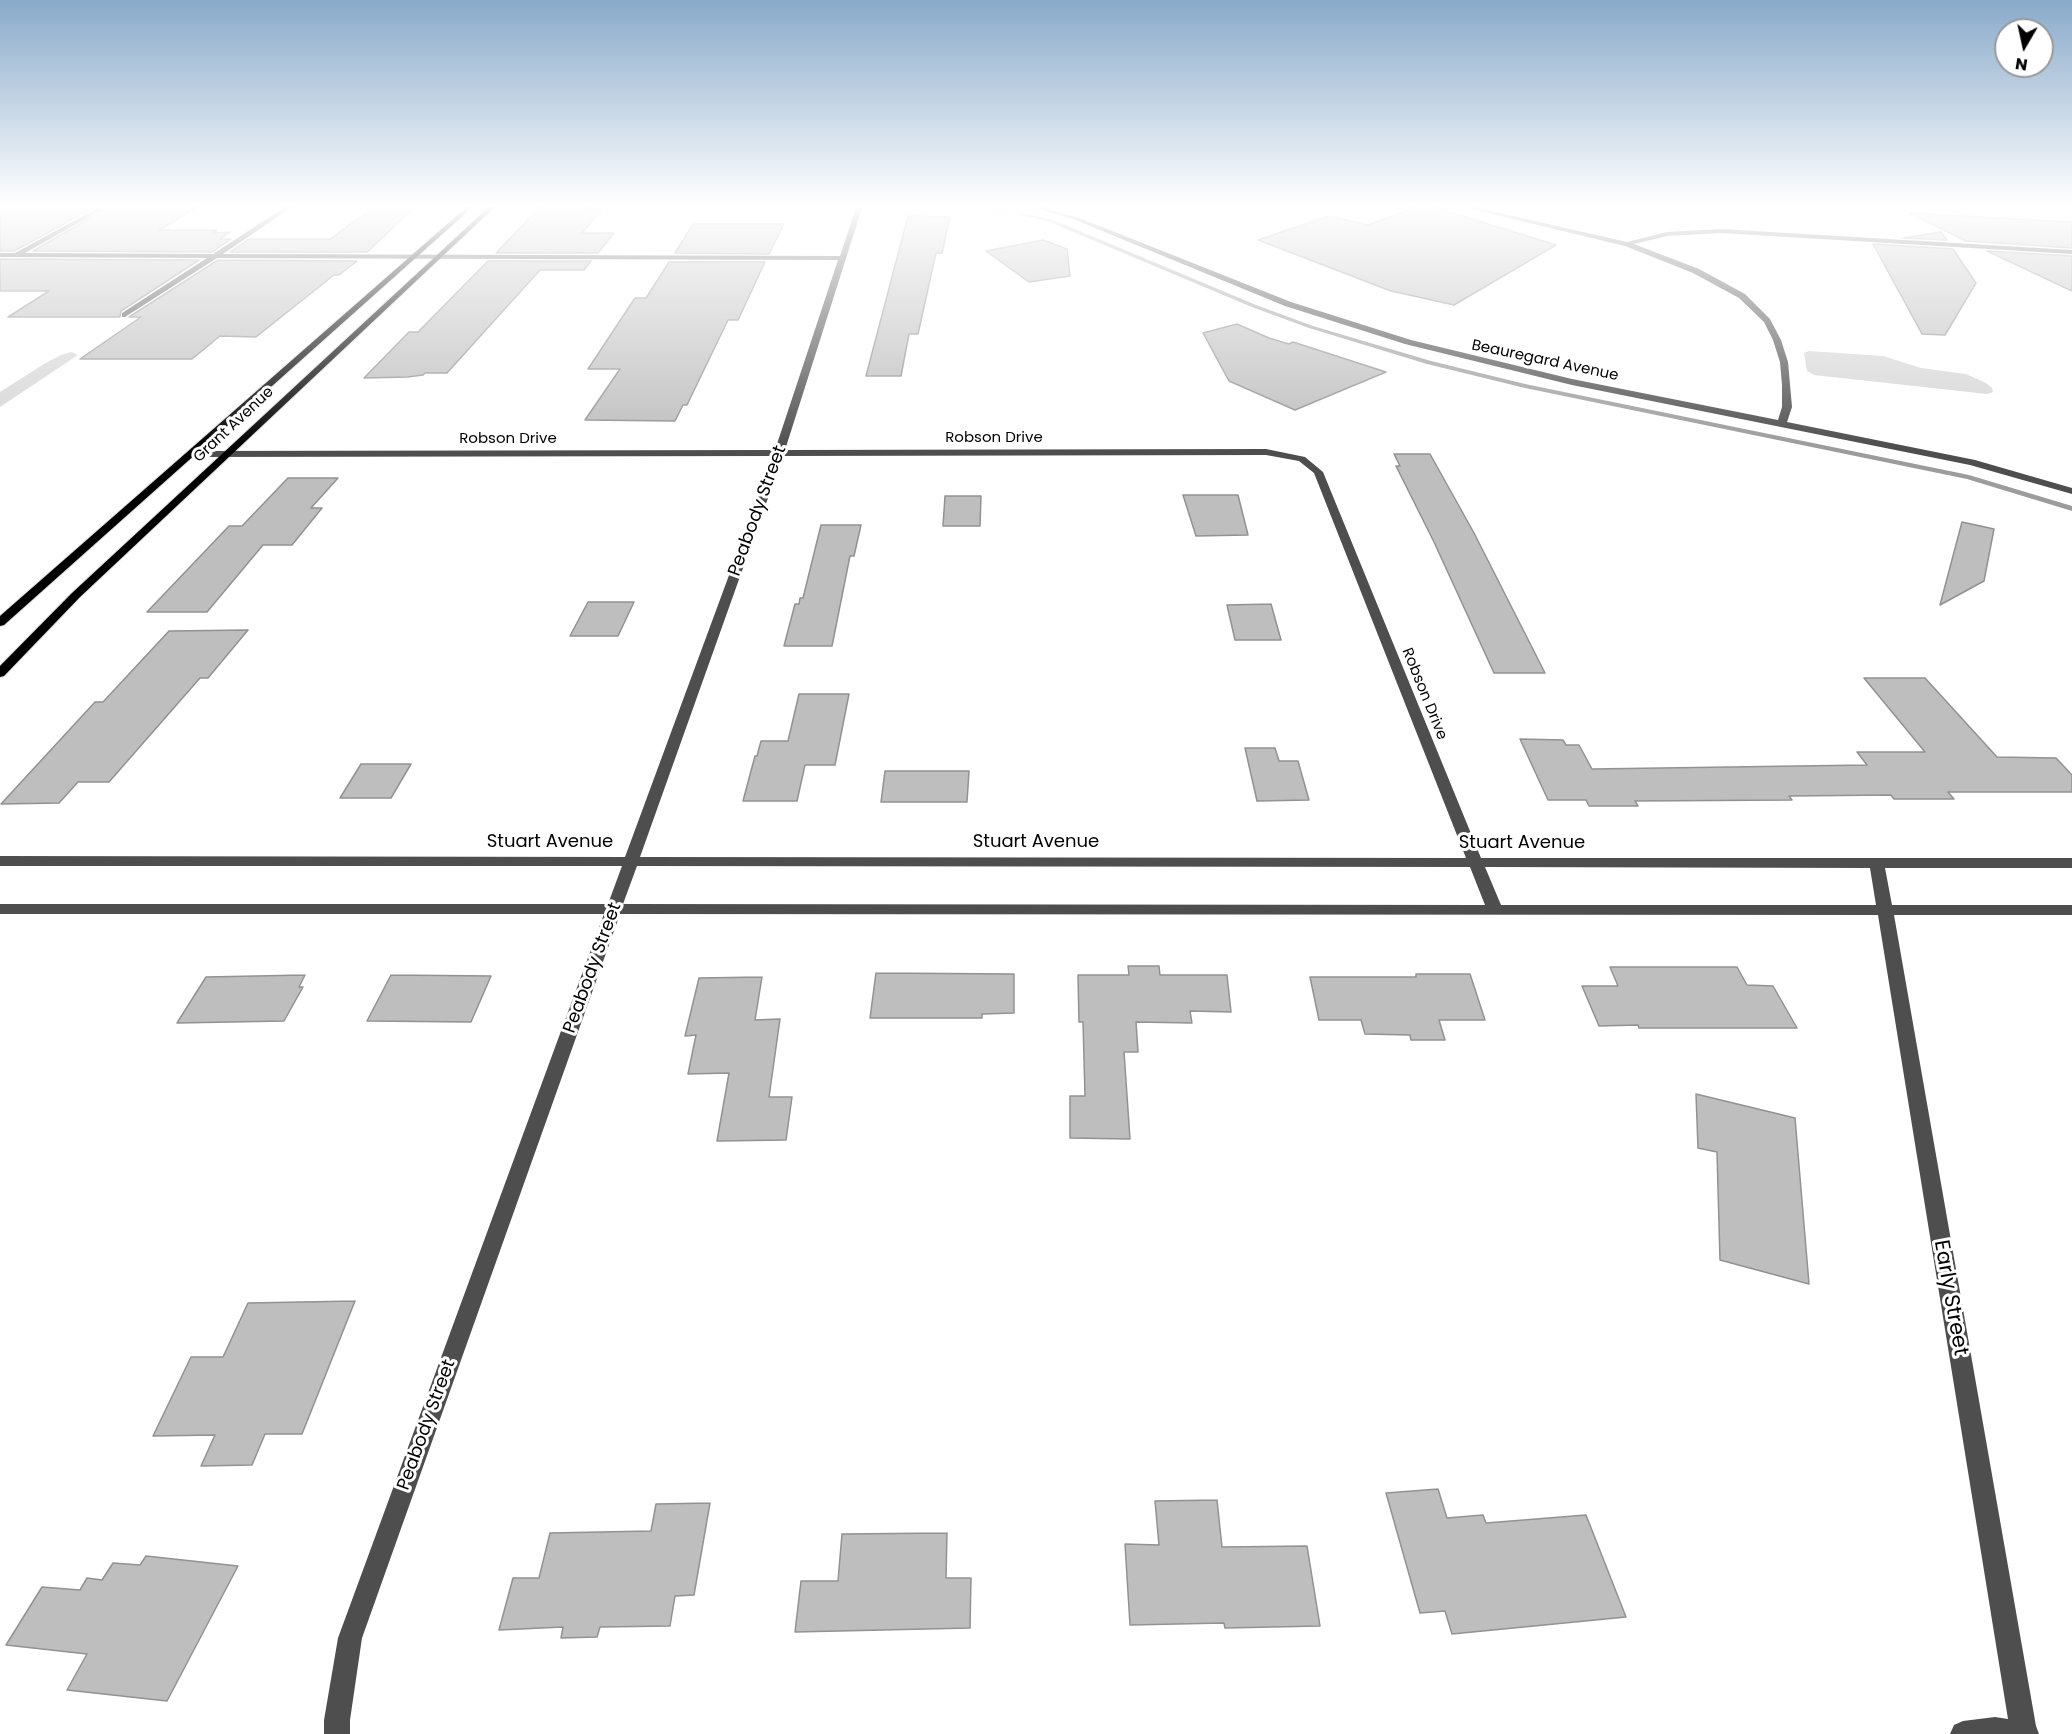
<!DOCTYPE html>
<html>
<head>
<meta charset="utf-8">
<style>
  body { margin:0 }
  #map { position:relative; width:2072px; height:1734px; overflow:hidden; background:#fff; font-family:Poppins,sans-serif }
  canvas { display:block }
  .north { position:absolute; left:1994px; top:18px; width:60px; height:60px; box-sizing:border-box; background:#fff; border:2px solid #999; border-radius:50%; rotate:189deg; font-size:16px; font-weight:700; line-height:24px; text-align:center; color:#000 }
  .north::after { content:''; display:block; margin:auto; width:21px; height:27px; background:#000; clip-path:polygon(50% 0,100% 100%,50% 72%,0 100%) }
</style>
</head>
<body>
<div id="map">
<canvas width="2072" height="1734"></canvas>
<div class="north">N</div>
</div>
<script>
const c = document.querySelector('canvas').getContext('2d');
c.lineJoin = 'round';
function fillPath(path, color) { c.fillStyle = color; c.fill(path, 'evenodd'); }
const toPath = rows => new Path2D(rows.map(r => 'M' + r).join(''));
function stroke(path, color, width, dash) { c.strokeStyle = color; c.lineWidth = width; c.lineCap = dash ? 'butt' : 'round'; c.setLineDash(dash || []); c.stroke(path); }
function drawText(font, color, halo, rows, align = 'center') {
  c.font = font + ' Poppins,sans-serif'; c.lineWidth = 6; c.setLineDash([]); c.textBaseline = 'middle'; c.strokeStyle = halo; c.fillStyle = color; for (const [text, x, y, turn = 0] of rows) {
    c.save(); c.translate(x, y); c.rotate((+turn || 0) * Math.PI / 180); c.textAlign = isNaN(turn) ? turn : align; if (halo) c.strokeText(text, 0, 0); c.fillText(text, 0, 0); c.restore();
  }
}
fillPath(toPath([
  [1809,351,1883,356,1921,368,1966,374,1986,383,1992,388,1993,392,1987,394,1814,375,1807,371,1804,353],
  [71,352,78,355,0,407,0,392,44,364,61,355]
]), '#d5d5d5');
fillPath(toPath([
  [977,205,1051,219,1256,305,1313,326,1431,361,1525,384,1969,475,2072,506,2072,511,1967,479,1525,388,1427,364,1309,328,1252,307,1047,221,977,205]
]), '#9c9c9c');
const building = toPath([
  [0,205,99,205,14,251,0,251,0,205],
  [112,205,198,207,159,230,217,230,214,233,230,232,220,239,231,239,212,252,33,251,112,205],
  [377,205,417,205,367,252,230,252,249,239,330,239,377,205],
  [542,205,589,205,584,210,602,210,582,233,614,233,598,253,496,253,542,205],
  [1411,205,1427,205,1556,245,1454,305,1391,291,1258,240,1329,216,1368,225,1411,209,1411,205],
  [1909,213,2072,222,2072,248,1966,241,1909,213],
  [908,216,950,217,942,253,936,253,918,334,909,334,901,376,866,376,908,216],
  [693,224,784,224,769,254,675,253,693,224],
  [1941,232,1947,240,1903,238,1941,232],
  [1043,240,1067,249,1070,276,1029,282,986,251,1043,240],
  [1873,244,1953,249,1976,283,1945,335,1922,334,1873,244],
  [1987,251,2072,256,2072,291,1987,251],
  [0,259,199,260,121,311,120,317,8,317,49,291,0,291,0,259],
  [218,260,357,261,339,275,334,275,256,337,220,336,192,359,80,359,141,317,129,317,218,260],
  [488,261,591,261,584,270,540,270,447,373,425,373,423,375,408,377,364,378,409,332,418,332,488,261],
  [669,262,765,262,738,320,728,320,687,405,683,405,675,421,585,420,620,369,588,369,635,298,646,298,669,262],
  [1237,324,1269,338,1289,344,1293,342,1386,372,1295,410,1229,381,1203,333,1237,324],
  [1394,454,1430,454,1474,533,1545,673,1494,673,1434,542,1396,466,1400,466,1394,454],
  [288,478,338,478,311,508,322,508,292,545,263,545,207,612,147,612,229,526,242,526,288,478],
  [1183,495,1238,495,1248,535,1196,536,1183,495],
  [945,496,981,496,980,526,943,526,945,496],
  [1962,522,1994,529,1984,581,1940,605,1962,522],
  [821,525,861,525,854,556,850,556,832,646,784,646,795,604,799,604,800,598,803,598,821,525],
  [588,602,634,602,618,636,570,636,588,602],
  [1271,604,1281,640,1235,640,1227,605,1271,604],
  [248,630,208,678,200,678,109,782,78,782,59,803,1,804,95,702,103,702,169,631,248,630],
  [1864,678,1925,678,1997,757,2056,758,2072,775,2072,792,1948,792,1954,799,1894,799,1891,795,1789,796,1792,800,1635,801,1638,806,1589,806,1586,800,1548,800,1520,739,1563,740,1566,745,1579,745,1592,769,1867,765,1857,752,1925,752,1864,678],
  [799,694,849,694,835,765,805,765,797,801,743,801,755,756,757,756,761,741,788,741,799,694],
  [1245,748,1275,748,1279,761,1298,761,1309,800,1257,801,1245,748],
  [361,764,411,764,391,798,340,798,361,764],
  [885,771,969,771,967,802,881,802,885,771],
  [1128,966,1159,966,1160,975,1227,975,1231,1012,1190,1011,1192,1023,1136,1022,1138,1052,1124,1052,1130,1139,1070,1138,1070,1096,1085,1096,1083,1022,1079,1022,1078,975,1129,975,1128,966],
  [1610,967,1737,967,1747,985,1773,986,1797,1028,1639,1028,1638,1025,1599,1026,1582,986,1618,986,1610,967],
  [876,973,1014,974,1014,1013,982,1014,982,1018,870,1018,876,973],
  [1416,974,1470,974,1485,1020,1439,1020,1445,1040,1411,1040,1410,1035,1365,1034,1361,1020,1319,1020,1310,977,1416,977,1416,974],
  [305,975,299,987,303,987,284,1021,177,1023,206,977,305,975],
  [391,975,491,976,471,1022,367,1021,391,975],
  [762,977,755,1020,780,1019,769,1097,792,1097,786,1140,717,1141,729,1073,688,1074,696,1035,685,1036,699,978,762,977],
  [1696,1094,1795,1118,1809,1284,1720,1260,1717,1152,1698,1148,1696,1094],
  [355,1301,302,1434,265,1434,252,1465,201,1466,215,1435,153,1436,191,1357,223,1357,248,1303,355,1301],
  [1438,1489,1447,1518,1483,1515,1486,1523,1586,1515,1626,1617,1452,1634,1445,1611,1420,1613,1386,1493,1438,1489],
  [1217,1500,1222,1547,1307,1546,1320,1626,1225,1628,1224,1623,1130,1625,1125,1544,1159,1545,1155,1501,1217,1500],
  [710,1503,694,1595,675,1596,670,1626,600,1627,597,1637,561,1638,563,1627,499,1630,513,1578,539,1578,550,1533,651,1531,656,1504,710,1503],
  [947,1533,946,1578,971,1578,970,1628,795,1632,801,1581,838,1581,842,1534,947,1533],
  [146,1556,238,1566,167,1701,67,1690,87,1654,6,1645,42,1587,80,1590,87,1578,102,1580,113,1563,140,1565,146,1556]
]);
fillPath(building, '#bebebe');
stroke(building, '#929292', 1.5);
const major = toPath([
  [469,205,475,205,4,625,0,626,0,616,469,205],
  [491,205,497,205,80,597,4,676,0,677,0,666,72,593,491,205]
]);
stroke(major, '#dbdbdb', 2);
fillPath(toPath([
  [103,205,110,205,25,253,213,254,288,205,295,205,223,254,840,256,857,205,863,205,785,450,1266,449,1305,457,1323,472,1481,858,2072,858,2072,868,1885,868,1892,905,2072,905,2072,915,1894,915,2036,1726,2039,1734,1950,1734,1954,1725,1963,1721,1995,1717,2008,1719,1878,915,620,914,362,1638,350,1720,350,1734,324,1734,324,1720,338,1638,604,914,0,914,0,904,608,904,622,866,0,866,0,856,625,857,773,456,191,457,186,454,191,451,775,450,838,260,217,258,125,317,122,317,122,313,207,258,0,257,0,253,15,253,103,205],
  [1266,455,1299,461,1314,473,1466,858,640,857,783,456,1266,455],
  [637,866,1470,867,1485,905,623,904,637,866],
  [1485,867,1870,868,1876,905,1501,905,1485,867],
  [1025,205,1034,205,1077,217,1291,302,1411,340,1572,379,1778,420,1782,407,1782,385,1780,362,1773,340,1764,322,1739,298,1693,273,1625,246,1455,205,1465,205,1627,242,1667,232,1721,229,2072,250,2072,254,1721,233,1667,236,1634,244,1699,269,1745,294,1770,319,1781,340,1788,362,1792,407,1787,422,1975,460,2072,488,2072,494,1970,465,1572,385,1405,344,1285,306,1073,219,1025,205]
]), '#4e4e4e');
fillPath(major, '#000');
const sky = c.createLinearGradient(0, 0, 0, 447);
sky.addColorStop(0, '#89aaca');
sky.addColorStop(0.46, '#fff');
sky.addColorStop(1, '#ffffff00');
c.fillStyle = sky;
c.fillRect(0, 0, 2072, 447);
drawText('15px', '#000', '#fff', [
  ["Beauregard Avenue",1545,361,12],
  ["Grant Avenue",234,425,-43],
  ["Robson Drive",994,438],
  ["Robson Drive",508,439],
  ["Robson Drive",1424,694,68]
]);
drawText('18px', '#000', '#fff', [
  ["Peabody Street",758,511,-70],
  ["Stuart Avenue",550,842],
  ["Stuart Avenue",1036,842],
  ["Stuart Avenue",1522,843],
  ["Peabody Street",593,968,-70],
  ["Peabody Street",427,1425,-70]
]);
drawText('21px', '#000', '#fff', [
  ["Early Street",1950,1298,80]
]);
</script>
</body>
</html>
